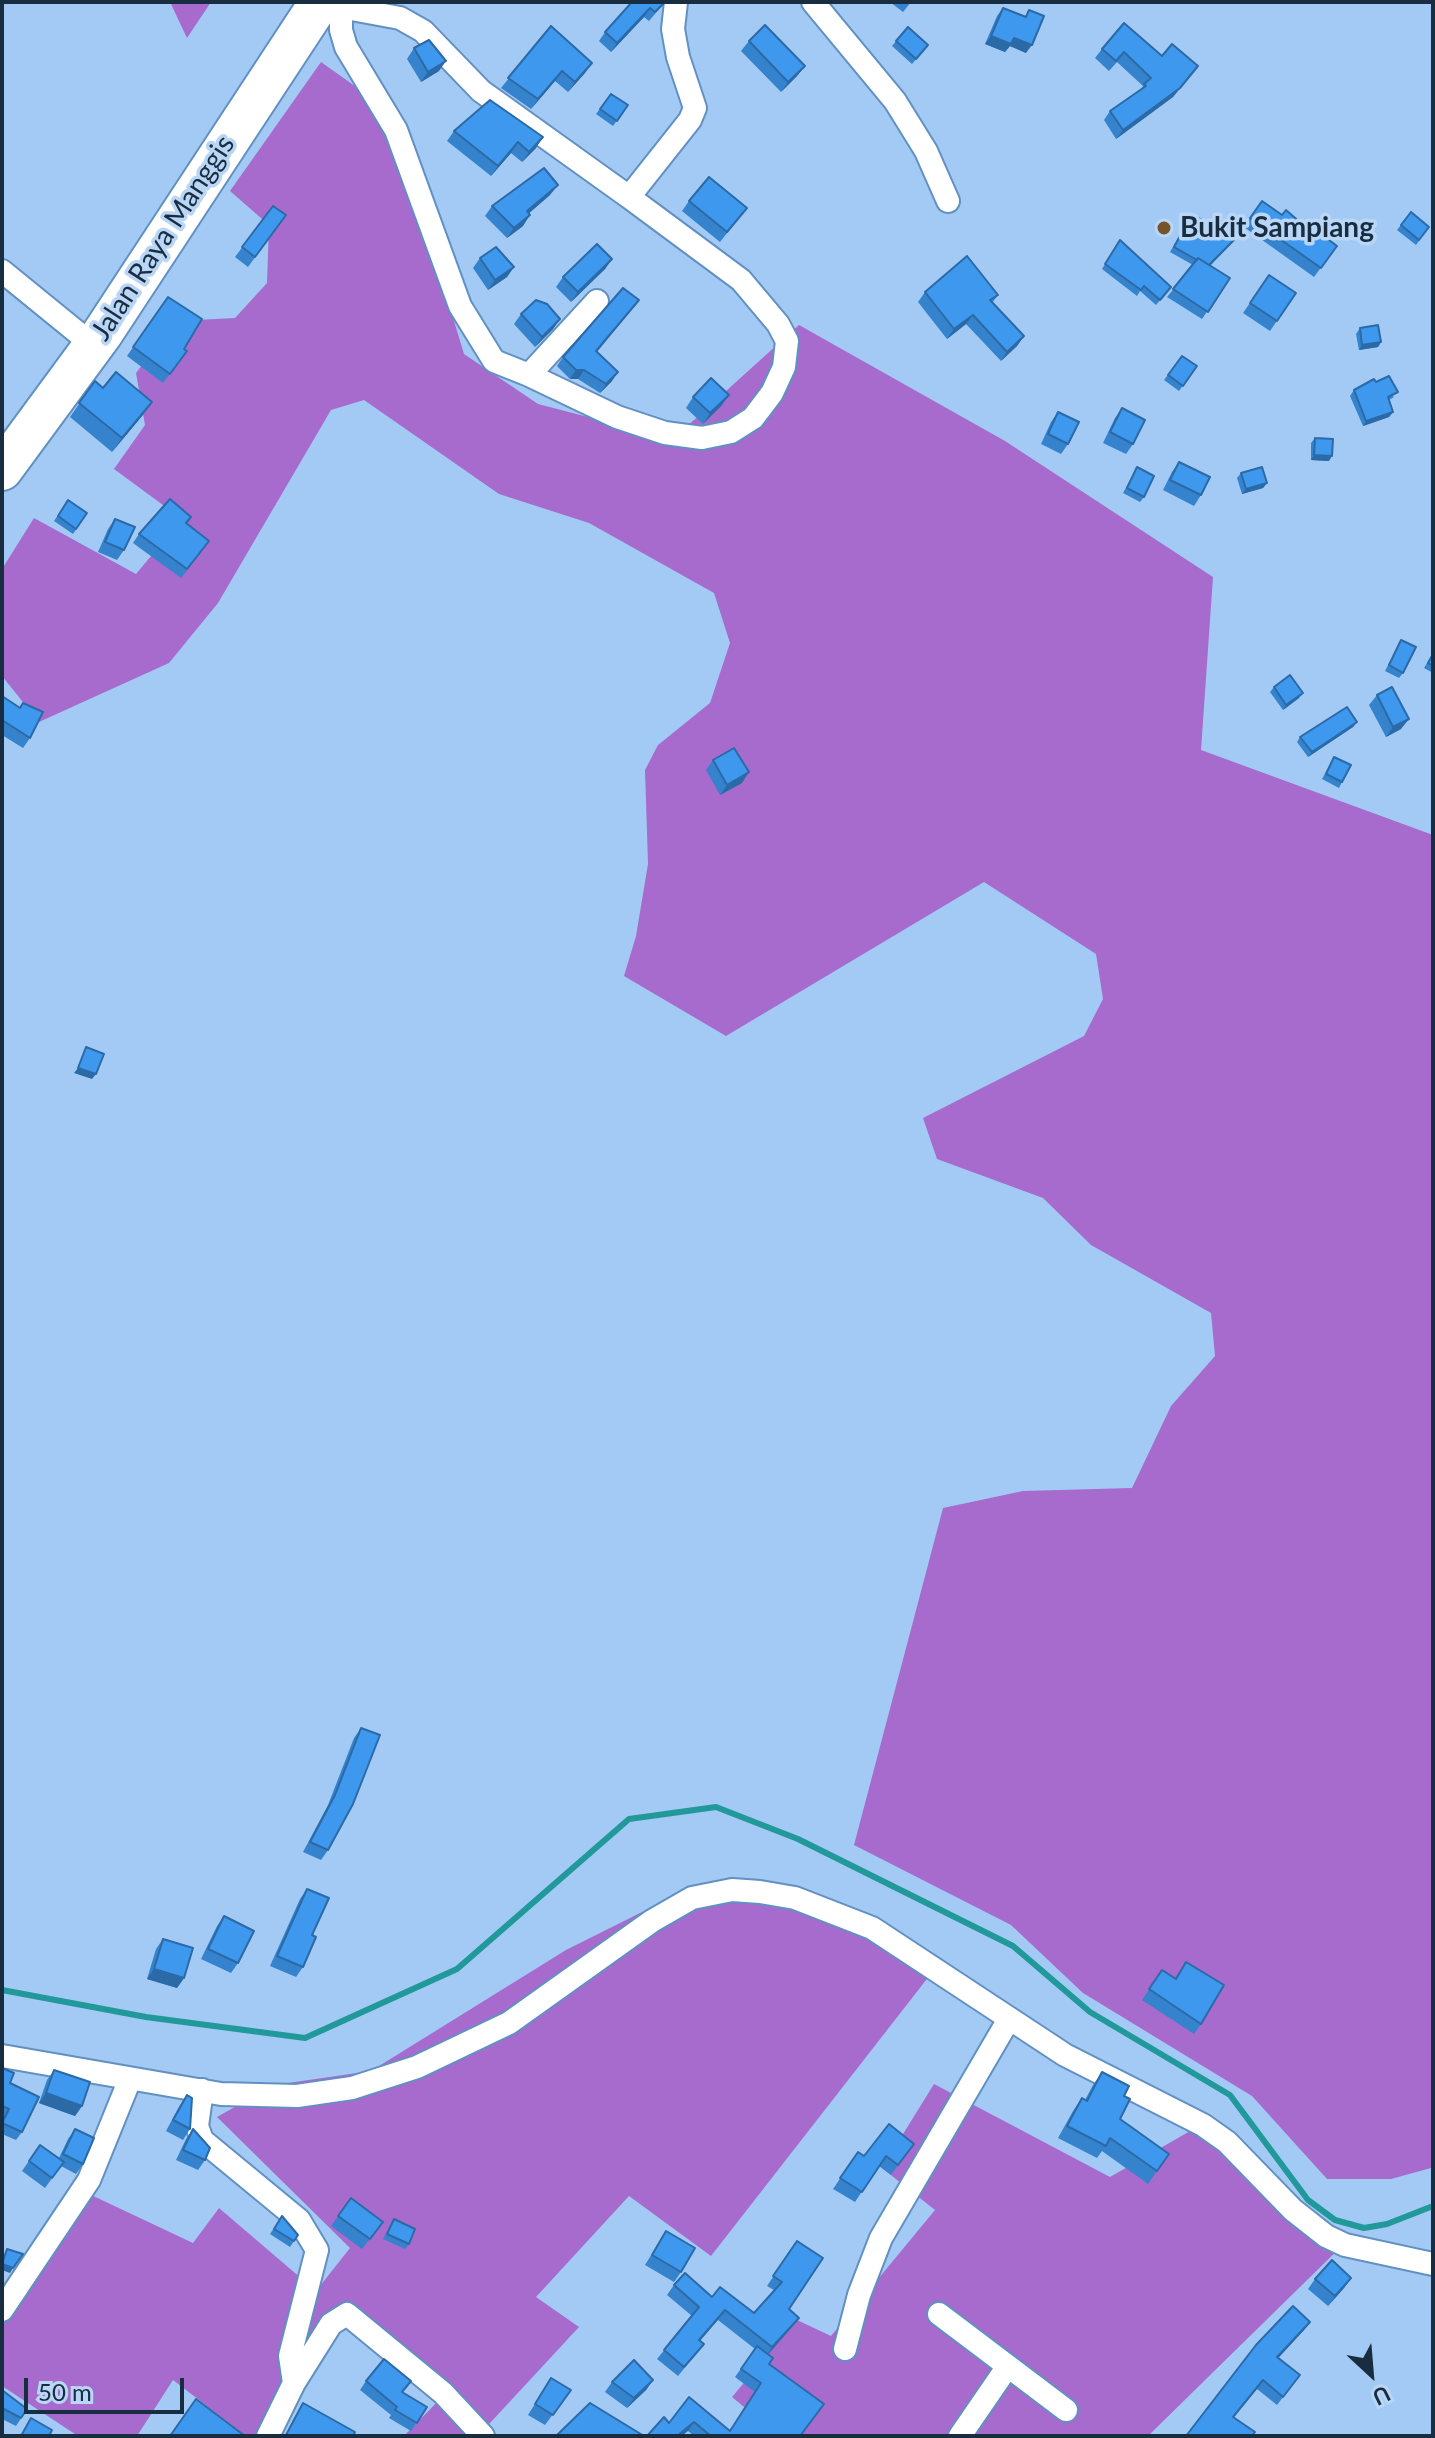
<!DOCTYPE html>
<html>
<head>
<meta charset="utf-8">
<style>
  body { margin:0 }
  #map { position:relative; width:1435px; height:2438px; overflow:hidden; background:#a3caf4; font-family:Lato,sans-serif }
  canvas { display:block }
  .frame { position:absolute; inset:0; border:4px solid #192d41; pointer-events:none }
  .north { position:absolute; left:1331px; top:2334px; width:80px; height:80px; -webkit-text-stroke:6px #b9d6f6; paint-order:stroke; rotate:154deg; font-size:22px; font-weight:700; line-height:32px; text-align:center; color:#192d41 }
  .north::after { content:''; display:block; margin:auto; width:28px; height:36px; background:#192d41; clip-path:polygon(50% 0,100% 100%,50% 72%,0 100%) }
  .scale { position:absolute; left:24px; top:2378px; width:160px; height:36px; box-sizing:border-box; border:4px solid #192d41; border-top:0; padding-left:10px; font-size:24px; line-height:28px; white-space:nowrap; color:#192d41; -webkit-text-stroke:6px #b9d6f6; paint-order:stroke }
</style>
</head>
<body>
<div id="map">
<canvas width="1435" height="2438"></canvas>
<div class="frame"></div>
<div class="north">U</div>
<div class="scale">50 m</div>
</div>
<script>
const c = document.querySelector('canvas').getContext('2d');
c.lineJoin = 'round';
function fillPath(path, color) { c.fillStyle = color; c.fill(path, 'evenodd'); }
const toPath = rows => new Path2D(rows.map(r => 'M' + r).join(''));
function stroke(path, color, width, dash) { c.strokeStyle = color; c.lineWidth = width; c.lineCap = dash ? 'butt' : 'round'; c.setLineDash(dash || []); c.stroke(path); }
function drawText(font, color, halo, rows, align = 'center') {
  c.font = font + ' Lato,sans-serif'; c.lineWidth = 7; c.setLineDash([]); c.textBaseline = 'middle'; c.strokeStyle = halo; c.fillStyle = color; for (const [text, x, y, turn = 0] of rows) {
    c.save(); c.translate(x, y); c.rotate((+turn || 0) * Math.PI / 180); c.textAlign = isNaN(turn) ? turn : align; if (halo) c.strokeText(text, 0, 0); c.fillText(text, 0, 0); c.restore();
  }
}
fillPath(toPath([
  [170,2,211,2,187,38],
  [321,62,383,106,412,182,464,354,538,404,673,439,799,325,1005,441,1213,577,1201,750,1433,835,1431,2168,1391,2179,1327,2179,1252,2096,1083,1993,1011,1925,854,1845,943,1508,1023,1491,1132,1488,1171,1406,1215,1356,1211,1313,1091,1245,1043,1198,937,1159,923,1118,1084,1036,1103,999,1096,954,984,882,726,1036,624,976,636,936,648,864,645,770,658,745,710,703,730,643,714,593,589,523,499,494,364,400,331,410,218,603,169,663,39,722,2,676,2,569,34,518,136,574,182,519,114,469,145,425,136,373,176,321,235,318,267,283,269,225,230,191],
  [694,1886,738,1886,801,1895,937,1966,711,2256,629,2196,536,2297,579,2327,478,2436,404,2436,442,2397,346,2319,266,2436,246,2436,173,2380,137,2436,78,2436,2,2386,2,2291,89,2194,193,2243,219,2208,316,2291,350,2248,217,2117,274,2085,371,2071,566,1950],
  [934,2084,1110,2177,1204,2123,1295,2212,1350,2238,1148,2436,779,2436,732,2397,797,2320,831,2336,935,2210,882,2168]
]), '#a76bce');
stroke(toPath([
  [2,1990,146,2017,305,2038,457,1969,629,1819,716,1807,798,1839,1013,1946,1090,2012,1230,2095,1308,2200,1335,2220,1364,2228,1387,2224,1433,2206]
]), '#21989a', 6);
const street = toPath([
  [813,2,895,101,926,151,948,201],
  [319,3,400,18,423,31,481,91,629,197,690,120,695,108,678,57,673,29,676,2],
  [341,7,341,30,346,47,396,130,460,306,494,361,529,375,597,301],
  [2,271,94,346],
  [529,375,617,417,665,433,702,438,731,432,753,418,772,393,784,367,787,341,778,324,741,280,629,197],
  [2,2056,221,2094,297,2096,352,2088,417,2067,509,2023,652,1921,692,1898,732,1890,760,1892,795,1898,872,1928,1065,2055,1203,2125,1227,2142,1293,2210,1326,2236,1345,2245,1433,2264],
  [202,2090,197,2126,202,2140,299,2220,317,2250,290,2356,294,2383],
  [2,2310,89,2180,130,2079],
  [939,2314,1066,2410],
  [845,2349,859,2295,881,2238,1009,2019],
  [268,2436,294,2383,331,2324,347,2314,443,2393,483,2436],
  [960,2436,1008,2366]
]);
const highway = toPath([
  [2,470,102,334,320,2]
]);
stroke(street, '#6190c2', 26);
stroke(highway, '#6190c2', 44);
stroke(street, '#fff', 22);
stroke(highway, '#fff', 40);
fillPath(toPath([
  [628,2,665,2,649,21,644,17,611,52,599,41,605,32,630,4],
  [890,2,911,2,903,12],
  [1003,8,1025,17,1029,10,1026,53,1010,46,1005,52,985,44,997,16],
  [551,26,585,73,568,92,555,81,531,109,501,88],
  [749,41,805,66,797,76,781,92,741,51],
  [896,41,928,45,912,64,892,46],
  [414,48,439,71,421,82,407,59],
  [1102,49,1162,56,1198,66,1173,97,1116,139,1104,120,1110,111,1140,91,1143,86,1117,62,1109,71,1095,58],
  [611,94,628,105,613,126,596,114],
  [490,100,536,148,522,162,511,153,491,176,447,141,454,131],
  [550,195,529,213,523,226,507,238,485,216,492,206],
  [689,201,747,208,720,242,682,211],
  [1262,201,1318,238,1337,246,1314,277,1244,227],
  [273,206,286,215,248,267,235,257],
  [1411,212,1429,227,1416,245,1397,230],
  [1189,219,1231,244,1210,266,1230,278,1202,319,1167,297,1193,265,1170,252],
  [1120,240,1171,287,1156,305,1140,291,1137,296,1102,269],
  [480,258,514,267,507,277,488,290,473,268],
  [612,259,605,269,571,302,556,287,563,277],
  [1269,275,1296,293,1270,331,1243,313],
  [925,292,998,295,992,303,1024,336,1017,346,1001,361,966,324,947,339,918,302],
  [168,297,184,349,187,351,163,383,127,356],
  [632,309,597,352,612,381,600,393,578,379,570,379,557,366,563,357],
  [521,314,560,319,553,329,535,347,514,324],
  [1360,328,1381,342,1378,347,1359,350,1356,334],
  [1182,356,1197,366,1179,391,1164,380],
  [95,381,103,388,152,402,142,416,112,452,70,417],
  [1376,382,1394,397,1389,400,1393,412,1389,417,1363,426,1350,396,1354,390],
  [693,397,722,405,703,424,686,408],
  [1122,408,1133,444,1126,454,1103,443,1115,418],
  [1058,412,1068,444,1061,454,1041,444,1051,422],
  [1315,438,1329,461,1311,460,1311,443],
  [1179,462,1201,495,1194,506,1163,490,1172,472],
  [1137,467,1144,497,1140,502,1123,493],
  [1241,473,1267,483,1263,488,1242,494,1237,478],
  [68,500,87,513,73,534,54,521],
  [191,517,187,523,203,550,181,578,133,543,139,534],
  [115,519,124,550,117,560,98,552,108,529],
  [1401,640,1403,673,1399,678,1385,671],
  [1433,653,1433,673,1424,668],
  [1274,687,1299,698,1283,710,1270,692],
  [1377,695,1401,729,1386,737,1369,705],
  [2,696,19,708,23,703,30,738,23,748,2,735],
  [1357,722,1353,727,1308,757,1297,742,1300,737],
  [1334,757,1342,782,1339,788,1322,779],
  [713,760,742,783,720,795,706,770],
  [361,1728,328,1850,321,1860,303,1852,328,1805,354,1738],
  [307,1889,312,1935,303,1967,296,1977,270,1966,300,1899],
  [224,1916,238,1963,231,1973,201,1959,217,1926],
  [163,1939,184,1978,177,1988,147,1979,156,1949],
  [1186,1962,1201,2024,1194,2034,1142,2000,1162,1970,1175,1978],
  [2,2068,10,2083,22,2132,16,2140,2,2134],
  [54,2070,82,2106,75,2116,39,2103,47,2080],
  [1102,2072,1124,2096,1120,2119,1169,2154,1148,2184,1102,2151,1097,2158,1058,2138,1073,2111,1082,2098,1085,2100,1093,2085],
  [187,2095,190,2129,183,2140,166,2131,180,2105],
  [75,2129,83,2164,76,2174,61,2166,45,2188,22,2171,40,2145,59,2158,68,2139],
  [193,2129,205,2160,198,2170,176,2160,186,2139],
  [914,2144,891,2175,879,2166,855,2202,833,2189,858,2152,864,2156],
  [351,2198,383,2222,362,2249,331,2226],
  [282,2216,298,2235,290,2247,270,2234],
  [394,2219,409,2244,405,2249,383,2239],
  [666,2231,681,2272,674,2282,645,2265],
  [797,2241,789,2309,799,2318,768,2354,769,2364,800,2436,694,2436,688,2431,669,2423,689,2397,730,2431,755,2392,735,2377,755,2349,718,2320,700,2341,697,2353,678,2376,657,2359,692,2316,667,2295,674,2285,712,2297,754,2313,774,2290,767,2286],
  [1351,2278,1344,2288,1328,2306,1308,2289,1315,2279],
  [1310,2322,1304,2330,1278,2358,1300,2375,1277,2405,1257,2389,1234,2417,1186,2436],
  [551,2378,571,2390,545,2425,528,2415],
  [653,2380,646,2390,627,2408,605,2392,612,2382],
  [366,2381,402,2392,427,2407,411,2431,389,2418,391,2415,360,2390],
  [2,2390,27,2409,16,2426,2,2419]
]), '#3583cd');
fillPath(toPath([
  [650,8,644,17,611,52,617,43],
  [991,36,1014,38,1032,45,1026,53,1010,46,1005,52,985,44],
  [446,61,439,71,421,82,428,72],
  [592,63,585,73,568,92,575,82],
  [805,66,797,76,781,92,788,82],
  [1198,66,1173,97,1116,139,1123,130],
  [562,71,555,81,531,109,538,99],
  [543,137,536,148,522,162,529,152],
  [518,142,511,153,491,176,498,166],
  [558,185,550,195,520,221,527,211],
  [530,215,523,226,507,238,514,228],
  [612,259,605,269,571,302,578,292],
  [514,267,507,277,488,290,495,280],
  [973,315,966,324,947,339,954,329],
  [560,319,553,329,535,347,542,337],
  [1024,336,1017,346,1001,361,1007,352],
  [1381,342,1378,347,1359,350,1362,345],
  [576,370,584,370,578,379,570,379],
  [618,372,612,381,600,393,606,384],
  [729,395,722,405,703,424,710,413],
  [152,402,142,416,112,452,122,438],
  [1393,412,1389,417,1363,426,1366,421],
  [1314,455,1332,456,1329,461,1311,460],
  [1267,483,1263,488,1242,494,1246,489],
  [1303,693,1299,698,1283,710,1286,705],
  [1409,719,1401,729,1386,737,1393,727],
  [1357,722,1353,727,1308,757,1312,752],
  [749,772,742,783,720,795,727,785],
  [78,1068,96,1074,92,1079,74,1073],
  [154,1969,184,1978,177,1988,147,1979],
  [46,2093,82,2106,75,2116,39,2103],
  [2,2264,13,2268,10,2273,2,2270],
  [1351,2278,1344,2288,1328,2306,1335,2296],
  [799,2318,792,2327,766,2357,772,2347],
  [1310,2322,1304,2330,1271,2366,1277,2357],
  [653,2380,646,2390,627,2408,634,2398],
  [694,2422,688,2431,682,2436,677,2436]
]), '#2b6aa7');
const building = toPath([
  [632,2,665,2,655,12,650,8,617,43,605,32,632,2],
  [1003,8,1026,17,1029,10,1044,16,1032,45,1014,38,1011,44,991,36,1003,8],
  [1124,23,1162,56,1172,44,1198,66,1180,88,1123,130,1110,111,1146,86,1144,84,1151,78,1124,52,1116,61,1102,49,1124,23],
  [765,25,805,66,788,82,749,41,765,25],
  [551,26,592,63,575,82,562,71,538,99,508,78,551,26],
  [908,27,928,45,916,59,896,41,908,27],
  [429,40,446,61,428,72,414,48,429,40],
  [611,94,628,105,617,121,600,109,611,94],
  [490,100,543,137,529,152,518,142,498,166,454,131,490,100],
  [544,168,558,185,527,211,530,215,514,228,492,206,544,168],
  [709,177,747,208,727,232,689,201,709,177],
  [1262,201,1282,215,1286,210,1318,238,1321,234,1337,246,1321,268,1250,218,1262,201],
  [273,206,286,215,255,257,242,247,273,206],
  [1411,212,1429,227,1419,240,1401,225,1411,212],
  [1192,214,1235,239,1209,265,1198,258,1197,260,1174,247,1192,214],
  [1120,240,1171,287,1160,300,1144,286,1141,290,1105,264,1120,240],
  [597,244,612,259,578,292,563,277,597,244],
  [496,247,514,267,495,280,480,258,496,247],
  [967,256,998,295,990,300,1024,336,1007,352,973,315,954,329,925,292,967,256],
  [1198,258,1230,278,1208,312,1173,289,1198,258],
  [1269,275,1296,293,1277,321,1250,303,1269,275],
  [623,288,639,300,596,351,618,372,606,384,584,370,576,370,563,357,623,288],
  [168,297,202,319,184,349,187,351,170,374,133,347,168,297],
  [536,300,547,304,560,319,542,337,521,314,536,300],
  [1378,325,1381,342,1362,345,1360,328,1378,325],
  [1182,356,1197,366,1183,386,1168,375,1182,356],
  [116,372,152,402,122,438,79,403,95,381,103,388,116,372],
  [1389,376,1398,392,1388,397,1393,412,1366,421,1354,390,1374,379,1376,382,1389,376],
  [711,378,729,395,710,413,693,397,711,378],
  [1122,408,1145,420,1133,444,1110,432,1122,408],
  [1058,412,1079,422,1068,444,1048,434,1058,412],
  [1315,438,1333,439,1332,456,1314,455,1315,438],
  [1179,462,1210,477,1201,495,1170,480,1179,462],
  [1137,467,1154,476,1144,497,1127,488,1137,467],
  [1262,467,1267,483,1246,489,1241,473,1262,467],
  [170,499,191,517,186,523,209,541,187,569,139,534,170,499],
  [68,500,87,513,76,529,58,516,68,500],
  [115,519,135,527,124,550,105,542,115,519],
  [1401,640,1416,647,1403,673,1389,665,1401,640],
  [1433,654,1433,666,1428,663,1433,654],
  [1290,675,1303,693,1286,705,1274,687,1290,675],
  [1392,687,1409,719,1393,727,1377,695,1392,687],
  [2,696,20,708,23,703,43,712,30,738,2,720,2,696],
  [1347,707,1357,722,1312,752,1300,737,1347,707],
  [734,748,749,772,727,785,713,760,734,748],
  [1334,757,1351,765,1342,782,1326,774,1334,757],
  [86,1047,104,1054,96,1074,78,1068,86,1047],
  [361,1728,380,1735,353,1804,328,1850,310,1842,335,1795,361,1728],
  [307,1889,329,1898,312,1935,316,1937,303,1967,277,1956,307,1889],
  [224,1916,254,1931,238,1963,208,1949,224,1916],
  [163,1939,193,1948,184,1978,154,1969,163,1939],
  [1186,1962,1224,1985,1201,2024,1149,1989,1162,1970,1176,1979,1186,1962],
  [2,2068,14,2073,10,2083,39,2097,22,2132,2,2123,9,2109,2,2106,2,2068],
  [54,2070,90,2082,82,2106,46,2093,54,2070],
  [1102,2072,1129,2086,1124,2096,1130,2099,1120,2119,1169,2154,1157,2171,1110,2138,1106,2146,1067,2126,1082,2098,1087,2101,1102,2072],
  [187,2095,192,2098,190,2129,173,2120,187,2095],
  [889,2124,914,2144,898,2165,886,2156,862,2192,840,2178,858,2152,864,2156,889,2124],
  [75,2129,94,2138,83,2164,63,2154,75,2129],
  [193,2129,210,2148,205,2160,183,2150,193,2129],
  [40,2145,64,2162,52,2178,29,2161,40,2145],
  [351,2198,383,2222,370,2239,338,2216,351,2198],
  [282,2216,298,2235,294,2241,274,2229,282,2216],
  [394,2219,415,2229,409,2244,387,2234,394,2219],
  [666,2231,695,2248,681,2272,652,2255,666,2231],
  [797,2241,823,2258,789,2309,799,2318,772,2347,725,2310,699,2340,704,2344,684,2367,664,2350,699,2307,674,2285,685,2273,712,2297,720,2287,754,2313,782,2282,773,2276,797,2241],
  [7,2249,23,2254,13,2268,2,2264,7,2249],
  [1332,2260,1351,2278,1335,2296,1315,2279,1332,2260],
  [1293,2306,1310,2322,1277,2357,1300,2375,1283,2397,1263,2380,1233,2417,1255,2432,1252,2436,1186,2436,1256,2345,1293,2306],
  [757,2346,773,2358,769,2364,824,2404,800,2436,711,2436,694,2422,677,2436,647,2436,664,2417,669,2423,689,2397,730,2431,761,2383,741,2369,757,2346],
  [384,2359,411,2381,402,2392,427,2407,417,2423,395,2410,397,2407,366,2381,384,2359],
  [634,2360,653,2380,634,2398,612,2382,634,2360],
  [551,2378,571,2390,553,2415,535,2404,551,2378],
  [2,2390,27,2409,21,2418,2,2408,2,2390],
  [196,2399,245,2436,170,2436,196,2399],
  [303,2403,355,2432,353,2436,283,2436,286,2435,303,2403],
  [590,2403,644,2436,556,2436,590,2403],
  [31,2418,52,2430,49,2436,21,2436,31,2418]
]);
fillPath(building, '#3e98ee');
stroke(building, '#2b6aa7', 2);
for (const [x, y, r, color] of [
  [1164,228,8,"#75542b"]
]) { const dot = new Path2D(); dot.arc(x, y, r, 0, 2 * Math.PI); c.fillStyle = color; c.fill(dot); stroke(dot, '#b9d6f6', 3); }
drawText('bold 28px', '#192d41', '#b9d6f6', [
  ["Bukit Sampiang",1180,228]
], 'left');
drawText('28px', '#192d41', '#b9d6f6', [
  ["Jalan Raya Manggis",163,238,-57]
]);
</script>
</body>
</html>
